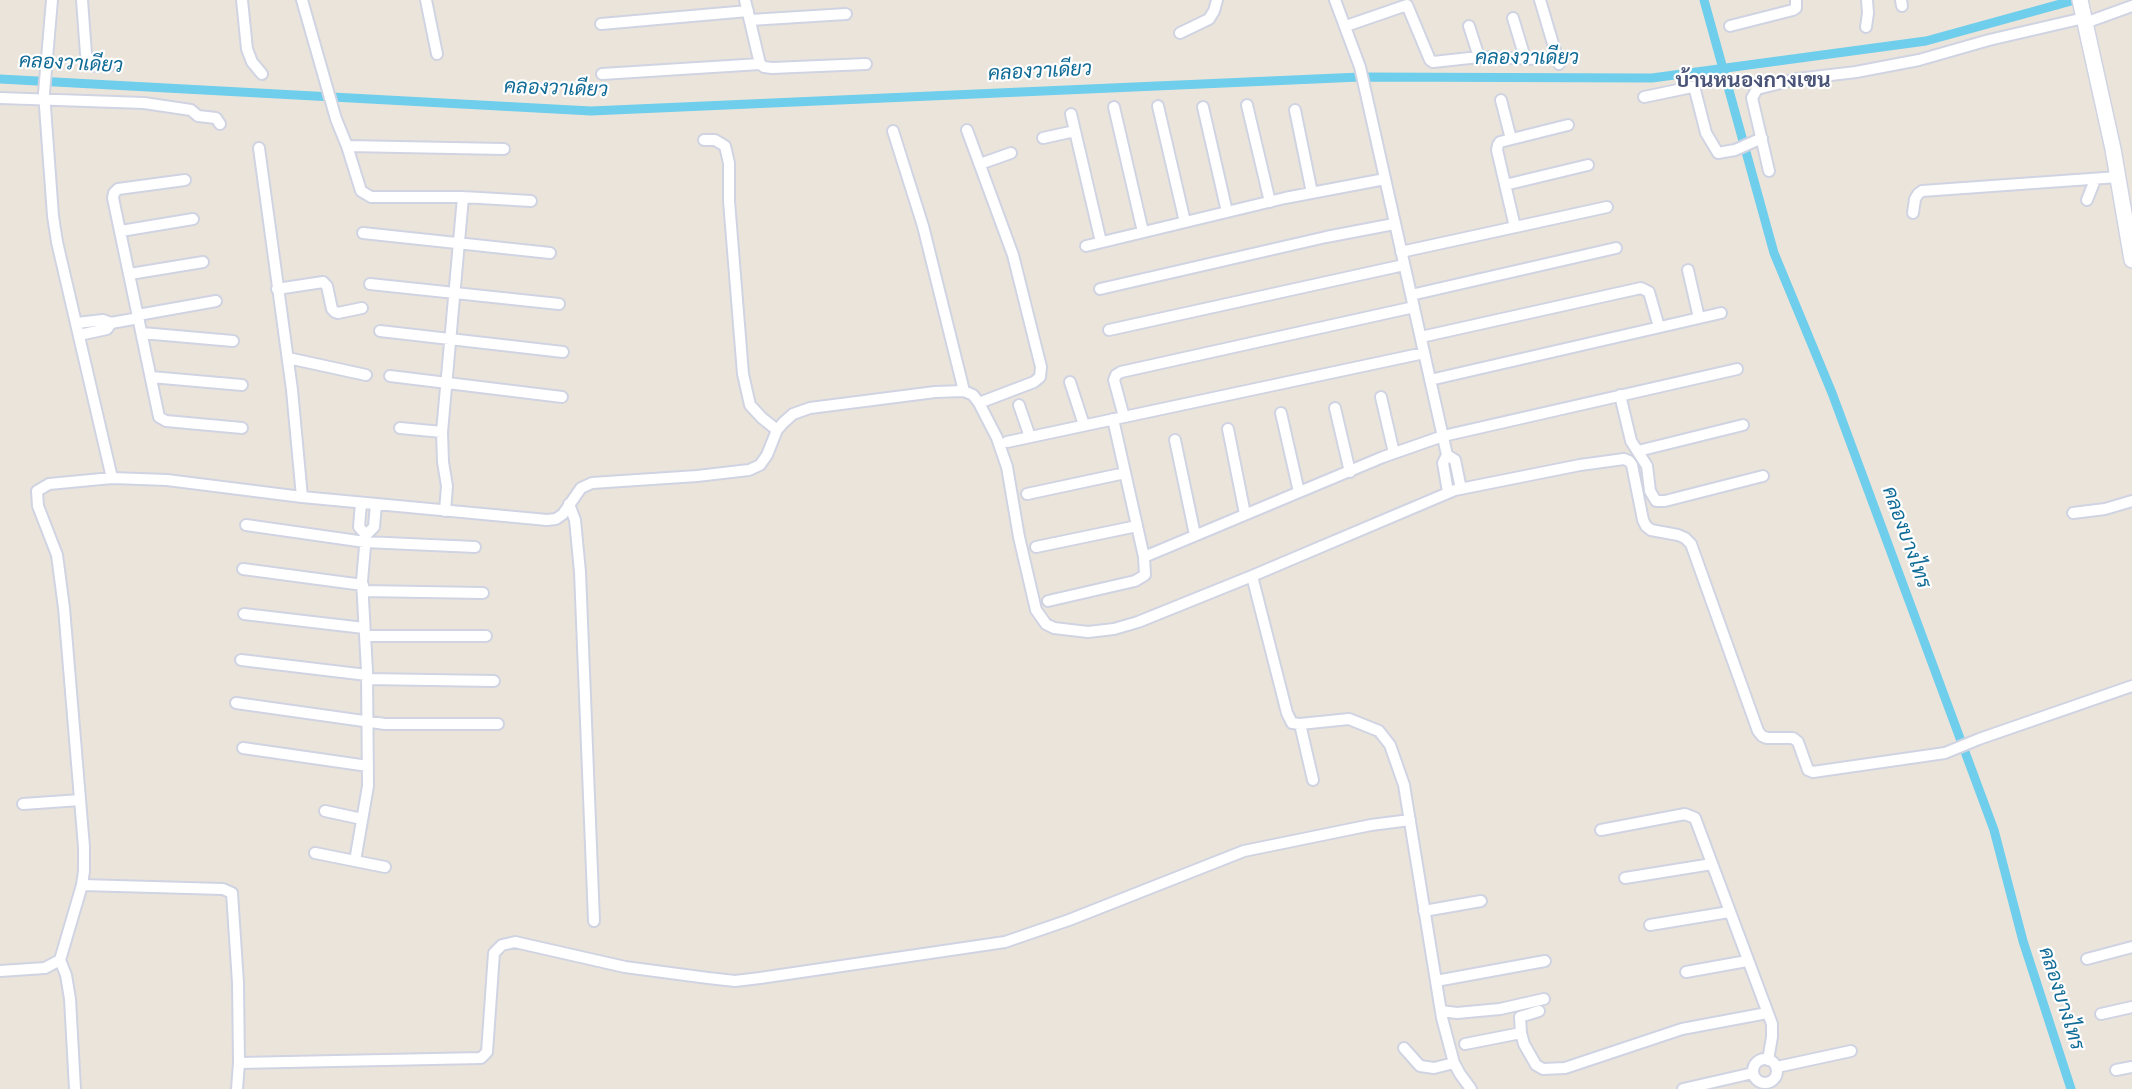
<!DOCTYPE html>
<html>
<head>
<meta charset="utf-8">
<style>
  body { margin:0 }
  canvas { display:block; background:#ebe4db }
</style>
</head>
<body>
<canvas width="2132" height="1089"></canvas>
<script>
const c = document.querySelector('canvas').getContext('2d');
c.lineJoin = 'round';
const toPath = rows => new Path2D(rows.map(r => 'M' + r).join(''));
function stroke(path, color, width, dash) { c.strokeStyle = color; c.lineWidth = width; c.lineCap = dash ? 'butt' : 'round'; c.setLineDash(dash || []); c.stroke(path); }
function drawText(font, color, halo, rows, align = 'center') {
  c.font = font + ' "Source Sans 3",Sarabun,sans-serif'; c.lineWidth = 4.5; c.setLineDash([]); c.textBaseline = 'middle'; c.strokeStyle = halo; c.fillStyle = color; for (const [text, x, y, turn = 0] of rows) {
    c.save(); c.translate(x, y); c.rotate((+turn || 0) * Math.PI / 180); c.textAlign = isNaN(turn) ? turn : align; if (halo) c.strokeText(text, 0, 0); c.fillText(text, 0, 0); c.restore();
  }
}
stroke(toPath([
  [1704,0,1774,253,1832,393,1994,830,2023,941,2071,1089],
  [0,79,591,111,1360,77,1652,78,1926,41,2075,0]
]), '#6fceeb', 9);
const street = toPath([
  [52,0,44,93,53,216,57,242,112,478],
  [82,0,86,54,89,62,94,66,109,66],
  [242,0,247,49,252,62,262,74],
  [302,0,336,119,347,146,361,191,371,197,463,197,531,201],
  [426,0,437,54],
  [745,0,760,64],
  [1335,0,1360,67,1447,455,1443,463,1448,492],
  [1540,0,1559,64],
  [1901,0,1902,6],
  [1513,18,1525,58],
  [750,20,846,14],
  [2085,23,2132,6],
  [601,24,748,11],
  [1346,26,1407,5,1430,60,1433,62,1479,57,1542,59],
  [1469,26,1479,57],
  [1730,26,1793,10,1796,8,1796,0],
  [1866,27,1868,13,1867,0],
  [1180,33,1209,19,1214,11,1217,0],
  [602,74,760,64,764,67,772,68,866,64],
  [1644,97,1692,87,1695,90,1706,133,1718,153,1735,150,1762,138],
  [0,98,144,103,191,110,198,116,216,118,220,124],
  [1501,100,1511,139],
  [1247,105,1270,202],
  [1158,106,1185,222],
  [1114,107,1143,232],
  [1203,107,1227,212],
  [1295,110,1312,193],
  [1071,114,1101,242],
  [967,130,1013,255,1041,367,1040,377,1034,382,979,403],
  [893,131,923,226,964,391],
  [1043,138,1075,131],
  [704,140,715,140,725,146,729,163,729,201,743,374,750,405,762,418,777,430],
  [347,146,504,149],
  [259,148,292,390,302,497],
  [980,164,1011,153],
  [1769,171,1752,98,1757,89,1797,79,1856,72,1919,60,1989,40,2084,18],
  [185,180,118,189,114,193,113,198,159,417,166,421,242,428],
  [1505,185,1588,165],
  [2087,200,2095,180],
  [1913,213,1915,199,1918,194,1922,191,2118,177],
  [1515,227,1497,150,1498,145,1500,142,1568,125],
  [121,231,193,219],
  [363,233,550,253],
  [1086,246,1285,198,1385,179],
  [1401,252,1607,207],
  [1688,270,1699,318],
  [130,274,203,262],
  [370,284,559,304],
  [277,289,323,282,327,286,332,309,335,312,338,313,362,308],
  [1100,289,1326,237,1394,224],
  [1411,295,1616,248],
  [138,315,216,301],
  [77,323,103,320,111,323,139,318],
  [1109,330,1404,265],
  [380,331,563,352],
  [142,333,233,341],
  [79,335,107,329,111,323],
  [1421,337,1641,288,1649,292,1659,327],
  [288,358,366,375],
  [390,376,562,397],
  [151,377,242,385],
  [1430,380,1721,313],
  [1070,382,1084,425],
  [1620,395,1631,441,1647,466,1650,491,1656,501,1665,501,1763,476],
  [1381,397,1394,453],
  [1019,405,1030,437],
  [1335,408,1350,472],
  [1281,413,1299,492],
  [1124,417,1114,380,1116,375,1121,372,1414,307],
  [400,428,442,432],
  [1228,429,1245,514],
  [1175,440,1195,535],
  [1007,442,1424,353],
  [1638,451,1743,425],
  [1447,455,1455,460,1461,489],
  [1027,494,1125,473],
  [361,503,359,527,366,535],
  [569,504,575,520,580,572,594,921],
  [445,511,447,486,443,462,442,432,463,197],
  [2073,513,2105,509,2132,501],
  [246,525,365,542,475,547],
  [1036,547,1137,526],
  [1144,557,1383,457,1443,436,1737,369],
  [243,569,363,585],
  [1252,576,1287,713,1292,723,1300,724,1349,719,1379,731,1390,745,1404,785,1442,1018,1454,1063,1460,1074,1471,1089],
  [363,591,483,593],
  [1048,601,1135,581,1145,575,1144,557,1113,419],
  [244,614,364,628],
  [365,636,486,636],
  [241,660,367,675],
  [367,679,494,681],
  [236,703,385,724,498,724],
  [1300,724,1313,780],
  [243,748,368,766],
  [23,804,80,800],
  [325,811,362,819],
  [1601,830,1685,814,1695,818,1772,1024,1772,1037,1768,1060],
  [315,853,385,867],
  [355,861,368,786,367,671,362,581,366,535,374,527,376,504],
  [1625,878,1712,864],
  [82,885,223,889,232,893,238,983,239,1063,237,1089],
  [1424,911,1481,901],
  [1650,925,1729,912],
  [2087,959,2132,947],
  [60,960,66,975,70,999,75,1089],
  [0,971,45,968,60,960,82,885,84,871,84,847,64,608,57,555,38,506,37,491,49,484,112,478,167,480,302,497,547,520,556,519,563,514,581,488,592,483,697,476,749,470,760,465,767,455,777,430,783,423,793,414,810,408,935,392,964,391,973,395,979,403,997,438,1007,467,1019,537,1036,610,1046,624,1054,628,1088,632,1114,629,1138,622,1252,576,1455,490,1580,465,1624,459,1629,461,1632,465,1643,520,1646,526,1651,530,1678,535,1685,538,1691,544,1758,731,1762,736,1767,738,1793,738,1798,742,1808,770,1813,772,1945,753,1979,739,2132,686],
  [1686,972,1747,961],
  [1436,981,1545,961],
  [1441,1011,1457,1013,1500,1009,1544,999],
  [2101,1014,2132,1007],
  [1521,1033,1520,1017,1539,1011],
  [1465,1044,1521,1033,1524,1044,1536,1065,1543,1069,1565,1068,1682,1029,1767,1013],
  [1404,1048,1420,1066,1434,1068,1454,1063],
  '1753 1071a12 12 0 1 1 24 0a12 12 0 1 1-24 0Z',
  [239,1063,481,1058,487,1052,494,953,502,945,515,942,625,967,708,978,735,981,760,978,1005,942,1069,920,1244,851,1371,825,1410,820],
  [1777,1067,1851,1051],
  [2116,1070,2132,1067],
  [1683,1089,1753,1073]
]);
const secondary = toPath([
  [2080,0,2113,149,2132,260]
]);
stroke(street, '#d0d4e2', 14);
stroke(secondary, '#d0d4e2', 18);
stroke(street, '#fff', 10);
stroke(secondary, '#fff', 15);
drawText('italic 20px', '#106b96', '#fff', [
  ["คลองวาเดียว",1527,60],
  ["คลองวาเดียว",71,65,3],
  ["คลองวาเดียว",1040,73,-3],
  ["คลองวาเดียว",556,90,2],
  ["คลองบางไทร",1905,538,70],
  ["คลองบางไทร",2060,999,72]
]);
drawText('bold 21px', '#4a5478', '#fff', [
  ["บ้านหนองกางเขน",1753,82]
]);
</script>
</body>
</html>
